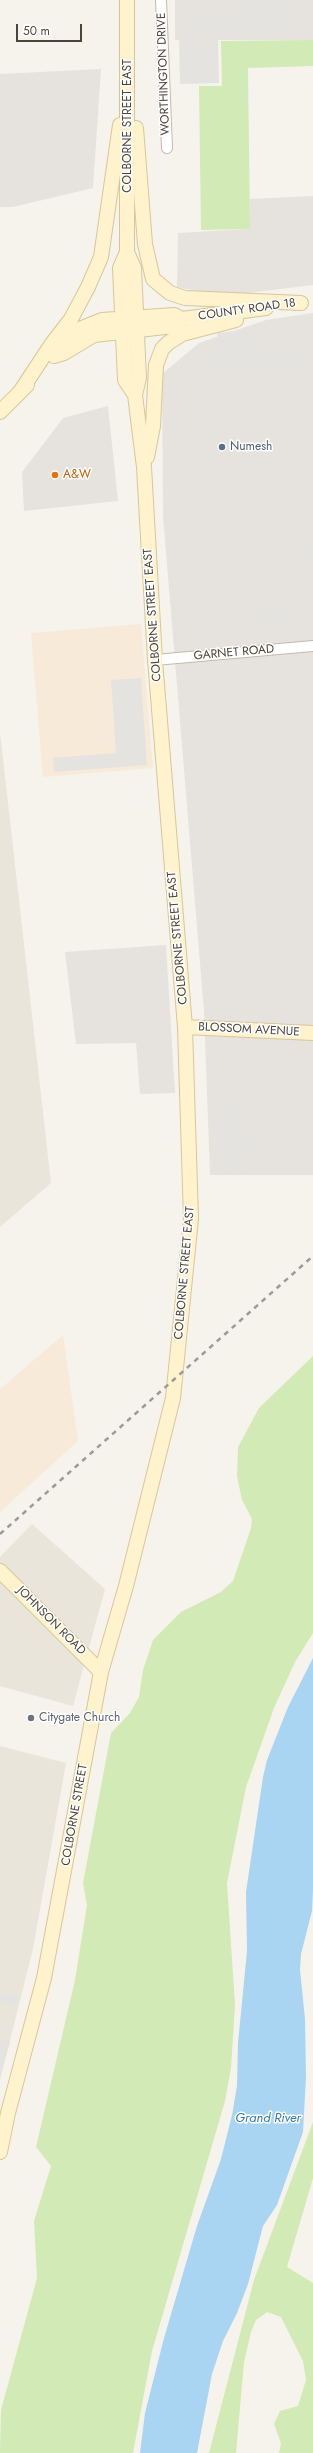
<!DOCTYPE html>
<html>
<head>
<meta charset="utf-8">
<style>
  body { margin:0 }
  #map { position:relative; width:313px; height:2453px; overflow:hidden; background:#f6f3ec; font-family:Jost,sans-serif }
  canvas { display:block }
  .scale { position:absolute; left:16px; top:24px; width:66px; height:18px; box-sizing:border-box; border:2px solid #4b4439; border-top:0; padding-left:5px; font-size:12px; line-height:14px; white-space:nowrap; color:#4b4439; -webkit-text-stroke:3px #fff; paint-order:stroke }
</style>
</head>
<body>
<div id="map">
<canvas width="313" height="2453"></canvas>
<div class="scale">50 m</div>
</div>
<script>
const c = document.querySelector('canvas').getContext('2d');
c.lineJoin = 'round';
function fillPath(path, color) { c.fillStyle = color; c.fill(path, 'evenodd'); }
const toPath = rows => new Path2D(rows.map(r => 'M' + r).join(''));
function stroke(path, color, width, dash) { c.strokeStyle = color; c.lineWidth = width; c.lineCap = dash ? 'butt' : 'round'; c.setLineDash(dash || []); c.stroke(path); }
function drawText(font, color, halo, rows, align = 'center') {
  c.font = font + ' Jost,sans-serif'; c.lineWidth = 3; c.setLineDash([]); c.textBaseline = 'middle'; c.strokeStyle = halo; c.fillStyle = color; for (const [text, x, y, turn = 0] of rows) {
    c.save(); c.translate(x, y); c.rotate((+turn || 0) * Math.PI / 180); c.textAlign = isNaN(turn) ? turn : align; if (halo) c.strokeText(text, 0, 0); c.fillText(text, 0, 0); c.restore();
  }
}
fillPath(toPath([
  [0,732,51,1183,0,1227],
  [32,1524,105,1589,73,1706,0,1686,0,1557],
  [0,1746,66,1763,33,1949,0,2080]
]), '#eae5da');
fillPath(toPath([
  [141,624,153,768,43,777,31,633],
  [63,1335,78,1441,0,1512,0,1389]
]), '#f7ead8');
fillPath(toPath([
  [175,0,313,0,313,40,175,40],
  [101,69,93,188,13,207,0,207,0,74],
  [313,196,313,285,223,296,177,287,178,233,250,229,250,199],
  [313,313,313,1175,210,1175,204,1011,163,516,162,374,199,343,266,320],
  [108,406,118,501,24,511,22,472,63,418],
  [166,945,175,1093,140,1094,136,1043,76,1044,65,952]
]), '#e6e2dd');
fillPath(toPath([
  [313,40,313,66,248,68,250,229,201,230,199,86,222,86,221,41],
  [313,1356,313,1633,295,1662,274,1708,246,1787,227,1883,235,2005,231,2068,225,2101,152,2351,133,2453,0,2453,1,2410,37,2278,34,2221,51,2166,36,2147,75,1980,87,1905,83,1883,111,1733,130,1713,139,1697,143,1670,153,1640,181,1612,221,1592,233,1581,251,1528,252,1519,242,1500,237,1476,238,1447,259,1408],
  [313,2122,313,2178,287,2267,313,2283,313,2453,279,2453,281,2443,274,2424,280,2411,298,2406,306,2380,303,2361,281,2317,267,2312,256,2320,251,2332,244,2362,236,2453,209,2453,254,2280]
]), '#d2eab5');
fillPath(toPath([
  [231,0,297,0,297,31,179,31,180,9,231,9],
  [218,36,219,83,180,84,179,37],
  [261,328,263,348,313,343,313,361,306,362,307,370,258,375,256,366,199,372,197,352,219,350,217,333],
  [313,536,313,568,299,569,297,537],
  [278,593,279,609,299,608,302,633,261,636,258,595],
  [141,678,147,765,54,772,53,758,116,753,111,680],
  [218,1096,248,1097,247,1138,300,1140,300,1153,246,1151,245,1174,229,1173,229,1166,223,1165,223,1151,216,1151],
  [0,1994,18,1998,16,2006,0,2002],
  [0,2039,10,2042,0,2077]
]), '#e5e3e0');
fillPath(toPath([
  [313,1658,313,1890,312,1911,301,1954,300,1970,305,2019,306,2077,303,2132,277,2205,263,2226,248,2284,237,2313,223,2341,212,2374,197,2453,140,2453,145,2413,164,2338,197,2226,221,2159,232,2115,237,2086,238,2043,247,1951,246,1892,263,1777,267,1760,288,1707]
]), '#a9d4f2');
const street = toPath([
  [161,0,167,148],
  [155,660,313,646]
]);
const secondary = toPath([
  [127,0,127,252,120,268,125,380,135,395],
  [136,128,145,244,153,279,170,293,185,298,301,303],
  [59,347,77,330,102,320,174,315,182,319],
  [54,356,64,353,94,335,174,326,182,319,266,308],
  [20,392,51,345,71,319,88,287,101,257,120,125],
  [0,412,27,385],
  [147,457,153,426,156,365,162,349,168,343,182,334,236,320],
  [185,1027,313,1033],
  [0,1571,101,1672],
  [0,2152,8,2113,44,1978,101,1672,126,1586,173,1398,191,1219,185,1027,155,660,144,467,135,395,139,378,134,268,127,252]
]);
stroke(street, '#c2bbae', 12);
stroke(secondary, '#d6c79b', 16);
stroke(street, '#fff', 10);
stroke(secondary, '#fff3cd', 14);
stroke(toPath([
  [0,1534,313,1256]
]), '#9a9a9a', 2.5, [5, 5]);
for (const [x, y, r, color] of [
  [222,447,4,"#5c6f8a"],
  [55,475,4,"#e8710a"],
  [31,1718,4,"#6b7280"]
]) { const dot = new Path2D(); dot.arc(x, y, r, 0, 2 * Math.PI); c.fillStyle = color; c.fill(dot); stroke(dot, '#fff', 1.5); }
drawText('12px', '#4b4439', '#fff', [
  ["WORTHINGTON DRIVE",164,74,-92],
  ["COLBORNE STREET EAST",128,126,-90],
  ["COUNTY ROAD 18",247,310,-8],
  ["COLBORNE STREET EAST",153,615,-94],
  ["GARNET ROAD",234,653,-5],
  ["COLBORNE STREET EAST",178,938,-95],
  ["BLOSSOM AVENUE",249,1030,3],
  ["COLBORNE STREET EAST",185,1273,-85],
  ["JOHNSON ROAD",51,1621,45],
  ["COLBORNE STREET",75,1815,-80]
]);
drawText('12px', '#4e5e75', '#fff', [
  ["Numesh",230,447]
], 'left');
drawText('12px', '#c56008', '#fff', [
  ["A&W",63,475]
], 'left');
drawText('12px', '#5b616d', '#fff', [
  ["Citygate Church",39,1718]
], 'left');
drawText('italic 13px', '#2e7ab2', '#fff', [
  ["Grand River",268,2119]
]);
</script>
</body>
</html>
